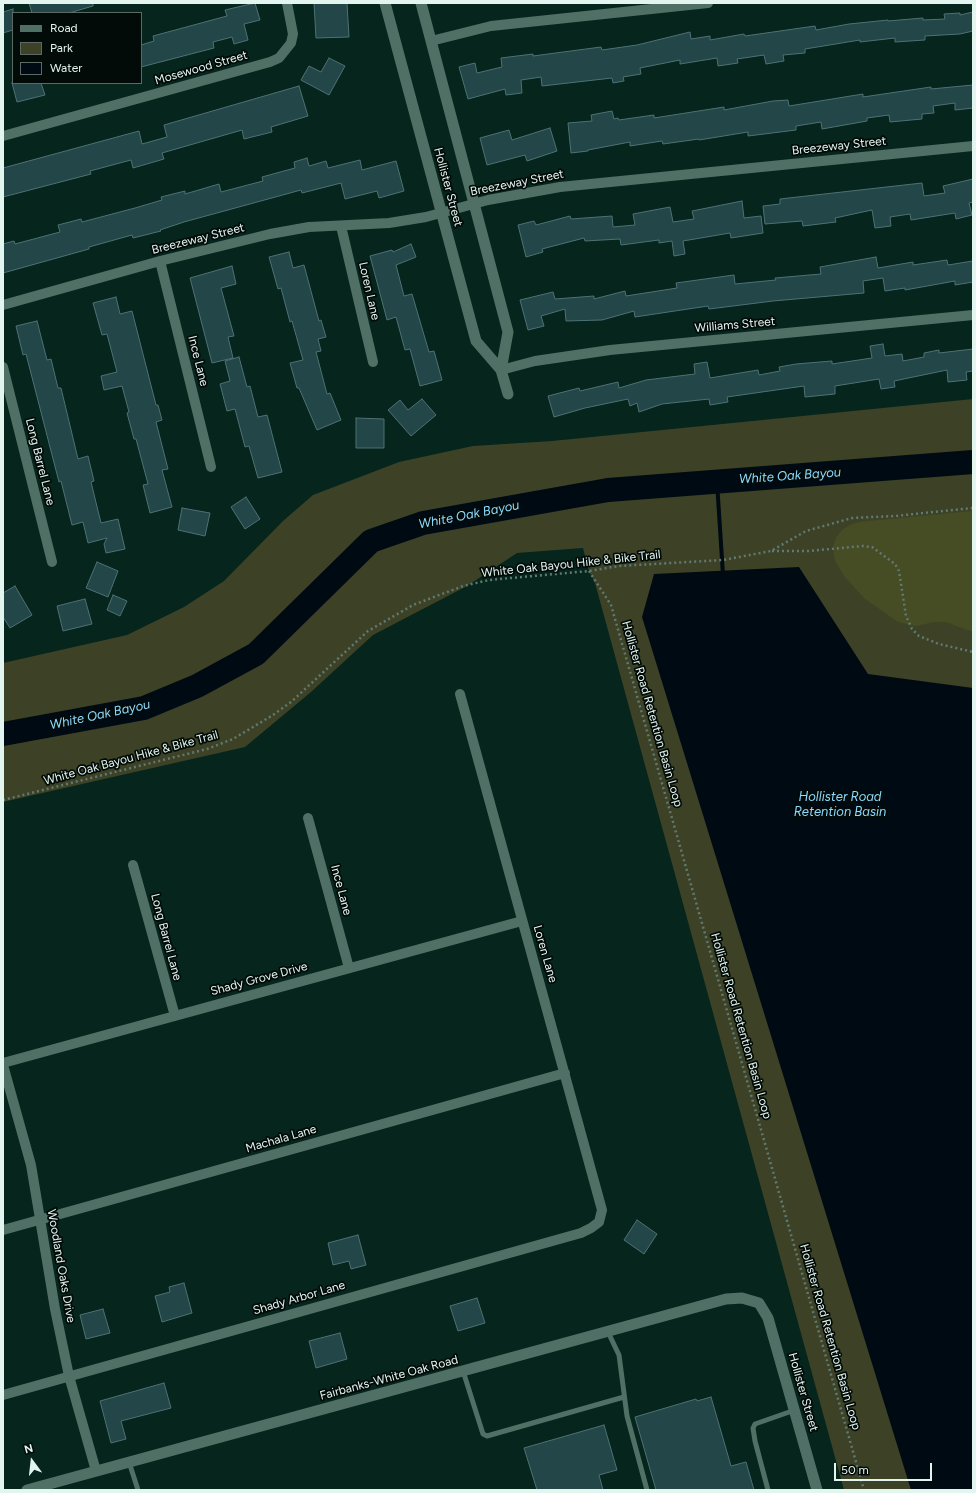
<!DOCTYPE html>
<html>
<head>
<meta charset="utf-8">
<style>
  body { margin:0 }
  #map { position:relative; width:976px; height:1493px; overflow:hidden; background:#05251d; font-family:Figtree,sans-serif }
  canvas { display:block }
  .frame { position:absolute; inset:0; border:4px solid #e3f5ef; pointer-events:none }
  .legend { position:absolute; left:12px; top:12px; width:130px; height:72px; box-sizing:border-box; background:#020b08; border:1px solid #5c6964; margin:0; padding:5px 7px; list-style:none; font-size:12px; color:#e3f5ef }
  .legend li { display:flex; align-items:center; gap:8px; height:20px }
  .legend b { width:20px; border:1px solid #5c6964 }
  .north { position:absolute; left:12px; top:1441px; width:40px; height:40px; -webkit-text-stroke:3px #020b08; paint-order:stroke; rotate:345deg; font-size:11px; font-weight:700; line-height:16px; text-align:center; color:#e3f5ef }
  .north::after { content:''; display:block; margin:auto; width:14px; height:18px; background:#e3f5ef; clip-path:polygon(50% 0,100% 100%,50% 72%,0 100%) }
  .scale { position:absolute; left:834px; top:1463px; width:98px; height:18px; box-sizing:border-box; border:2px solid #e3f5ef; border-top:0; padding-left:5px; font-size:12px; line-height:14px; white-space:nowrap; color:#e3f5ef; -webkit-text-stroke:3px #020b08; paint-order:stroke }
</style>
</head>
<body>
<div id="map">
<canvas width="976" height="1493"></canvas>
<div class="frame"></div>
<ul class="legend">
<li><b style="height:5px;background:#507066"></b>Road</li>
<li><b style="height:11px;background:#3d4226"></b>Park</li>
<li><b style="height:11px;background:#000a13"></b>Water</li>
</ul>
<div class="north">N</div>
<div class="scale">50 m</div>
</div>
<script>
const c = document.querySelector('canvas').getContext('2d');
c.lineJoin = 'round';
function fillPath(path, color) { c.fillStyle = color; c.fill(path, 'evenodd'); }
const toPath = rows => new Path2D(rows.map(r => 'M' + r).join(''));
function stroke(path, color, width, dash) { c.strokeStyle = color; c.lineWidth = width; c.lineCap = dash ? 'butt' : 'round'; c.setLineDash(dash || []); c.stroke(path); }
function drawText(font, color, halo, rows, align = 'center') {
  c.font = font + ' Figtree,sans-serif'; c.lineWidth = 3.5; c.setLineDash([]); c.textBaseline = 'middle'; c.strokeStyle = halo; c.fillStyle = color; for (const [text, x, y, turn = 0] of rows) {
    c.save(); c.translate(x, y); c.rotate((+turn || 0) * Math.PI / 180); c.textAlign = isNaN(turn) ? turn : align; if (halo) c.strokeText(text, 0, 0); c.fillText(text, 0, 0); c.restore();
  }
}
fillPath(toPath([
  [973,399,973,1490,844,1490,595,583,589,571,583,548,517,553,467,586,373,635,311,692,245,747,3,802,3,663,127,635,184,607,224,581,283,521,313,495,399,462,473,446,552,441]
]), '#3d4226');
fillPath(toPath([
  [973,511,973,632,946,622,934,622,916,626,898,622,864,598,845,577,835,561,833,547,836,538,842,530,850,525,859,522]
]), '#464d25');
fillPath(toPath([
  [799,567,868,674,973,688,973,1490,911,1490,642,617,654,574]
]), '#000a13');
stroke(toPath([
  [717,482,723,575]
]), '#000a13', 4);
stroke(toPath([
  [3,734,144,708,197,686,256,654,371,541,423,523,608,490,973,462]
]), '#000a13', 24);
const building = toPath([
  [29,3,93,3,93,6,69,13,32,13,29,3],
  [255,3,260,20,244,24,248,40,234,44,232,37,213,42,214,48,141,67,141,45,154,41,153,36,227,16,225,10,255,3],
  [314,3,347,3,349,37,316,38,314,3],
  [13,9,13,30,3,33,3,12,13,9],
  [973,12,973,31,960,34,925,36,925,40,895,42,895,38,860,42,860,40,805,49,805,53,783,55,784,61,766,64,764,55,737,59,738,63,718,66,717,58,680,64,680,60,640,68,641,74,623,77,624,81,613,83,612,78,542,86,541,77,521,80,522,93,506,95,505,89,468,99,459,67,475,63,477,73,502,67,501,58,533,54,533,56,601,47,602,50,637,45,690,32,691,39,710,36,710,40,744,34,745,36,815,26,816,30,849,24,888,20,888,21,923,18,923,20,945,19,944,14,960,13,960,15,973,12],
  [329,58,345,66,329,95,301,80,309,66,321,72,329,58],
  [12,83,41,83,45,95,17,102,12,83],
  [973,85,973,108,955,110,955,103,933,106,934,113,922,114,922,119,890,122,889,115,867,118,867,121,822,129,821,122,796,126,796,130,748,136,748,132,699,140,699,139,663,144,662,141,630,146,630,142,588,150,588,151,571,153,568,123,592,121,591,115,612,111,614,119,618,118,619,120,654,115,654,118,724,107,724,110,773,101,788,100,789,106,863,94,863,97,931,87,931,89,973,85],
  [299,86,308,116,271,127,272,132,244,139,242,130,162,153,164,159,133,168,131,160,90,171,91,174,3,197,3,168,139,131,142,144,167,137,164,125,299,86],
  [550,128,557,151,527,161,525,155,487,165,480,138,509,130,512,140,550,128],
  [307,158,309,166,326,161,328,168,360,160,362,170,396,161,404,191,379,198,377,191,345,199,341,183,302,193,301,190,184,222,160,230,161,231,133,238,132,235,89,247,89,249,3,273,3,244,14,241,15,244,60,232,58,225,81,219,82,222,135,208,162,200,161,197,185,191,185,194,219,184,221,192,263,181,262,177,295,168,294,162,307,158],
  [973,179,973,202,969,203,972,215,956,219,955,213,911,220,910,214,890,217,891,226,875,228,872,210,835,218,836,222,803,226,802,221,765,224,763,206,780,204,780,199,922,183,924,196,945,193,943,186,973,179],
  [742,201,744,218,761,216,763,233,731,238,730,233,683,241,685,254,674,256,672,241,659,243,659,240,621,245,620,239,585,241,584,238,542,249,543,252,526,257,518,225,534,221,536,225,570,216,571,219,612,216,613,227,635,225,633,214,670,207,673,222,694,219,692,211,742,201],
  [411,244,416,257,396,265,404,296,412,294,429,352,434,351,442,380,420,386,410,349,405,350,396,317,387,320,370,256,392,250,393,252,411,244],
  [289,252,293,268,304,265,319,321,321,320,326,337,318,339,321,351,316,352,327,394,330,393,341,420,317,430,299,388,297,388,290,363,303,360,292,321,290,322,281,288,278,289,269,257,289,252],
  [876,257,878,268,913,262,913,265,947,260,948,265,973,261,973,282,955,285,955,281,905,290,905,288,885,291,883,278,863,281,864,293,773,301,709,309,708,306,635,317,634,311,602,320,566,321,565,309,541,316,544,326,528,330,520,300,553,292,555,299,594,296,594,299,625,291,626,296,677,288,676,283,734,275,735,284,776,280,775,278,821,274,820,267,876,257],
  [232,266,236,284,221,288,234,336,228,337,233,358,212,363,190,278,232,266],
  [116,297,120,314,132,311,156,405,158,405,162,420,156,422,168,469,162,470,172,507,150,513,143,485,148,484,136,439,134,439,127,413,129,412,122,386,104,390,101,376,117,372,107,334,102,335,93,303,116,297],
  [37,321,47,360,51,359,58,388,61,388,78,459,88,456,94,481,91,482,101,523,118,519,125,549,106,553,104,544,107,538,88,543,83,522,72,525,61,481,59,482,26,354,23,355,16,326,37,321],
  [883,344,885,356,902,354,903,361,924,357,924,353,939,350,939,353,973,349,973,371,966,372,967,380,948,382,947,370,894,381,895,387,881,389,879,379,835,386,835,394,805,397,804,386,727,397,728,402,710,405,709,399,662,404,639,412,637,403,630,406,628,399,585,408,554,417,548,396,579,388,580,391,618,382,619,388,646,380,695,374,694,364,707,362,710,378,758,370,759,375,780,371,779,367,796,364,832,361,832,364,872,358,870,346,883,344],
  [239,357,247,387,250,386,258,417,267,415,282,472,258,478,249,446,245,447,235,409,227,411,220,384,230,381,225,361,239,357],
  [422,399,436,415,411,436,388,410,400,400,408,410,422,399],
  [356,418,384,419,384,448,356,448,356,418],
  [246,497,260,519,245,529,231,507,246,497],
  [182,508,210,513,205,536,178,530,182,508],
  [97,562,118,571,108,597,86,588,97,562],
  [15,586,32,615,10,628,3,617,3,593,15,586],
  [113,595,127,601,120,616,107,610,113,595],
  [85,599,92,624,63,631,57,606,85,599],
  [637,1220,657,1234,644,1254,624,1240,637,1220],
  [358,1235,366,1265,351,1269,349,1261,333,1265,328,1243,358,1235],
  [184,1283,192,1313,162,1322,155,1296,170,1292,169,1287,184,1283],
  [477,1298,485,1323,458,1331,450,1306,477,1298],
  [103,1309,110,1333,86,1339,80,1315,103,1309],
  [340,1333,347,1359,316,1368,309,1341,340,1333],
  [164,1383,171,1408,121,1421,126,1439,111,1443,100,1401,164,1383],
  [711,1397,731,1466,746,1462,754,1490,656,1490,635,1417,696,1399,697,1401,711,1397],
  [604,1425,617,1470,599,1475,603,1490,537,1490,524,1448,604,1425]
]);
fillPath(building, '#234648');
stroke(building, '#4e7274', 1);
stroke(toPath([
  [772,551,809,551,863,546,872,547,895,564,899,571,906,616,912,629,919,636,939,644,973,652],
  [589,571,611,605,864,1490],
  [3,800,207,749,233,739,273,715,291,702,368,631,413,605,463,586,489,580,589,571,619,566,723,560,771,551,806,531,852,518,895,516,973,508]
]), '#607a73', 2.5, [2, 3]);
stroke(toPath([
  [608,1332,619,1355,627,1416,647,1490],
  [463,1371,483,1434,487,1436,624,1397],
  [129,1462,138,1490],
  [768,1490,755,1441,753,1428,755,1424,795,1410]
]), '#507066', 5);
stroke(toPath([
  [431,41,491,26,708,3],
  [3,136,270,62,279,58,291,43,293,34,287,3],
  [341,226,373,362],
  [160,261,211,467],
  [3,305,160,261,270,234,309,227,389,223,426,217,488,200,560,187,973,146],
  [3,367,52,562],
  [501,370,535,361,610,350,973,315],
  [308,818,349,968],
  [133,865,175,1016],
  [3,1063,522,921],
  [3,1065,31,1165,55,1309,69,1376,96,1471],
  [3,1230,565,1073],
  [3,1395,581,1233,591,1228,599,1222,602,1210,460,694]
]), '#507066', 10);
stroke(toPath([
  [385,3,476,341,501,370,508,394],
  [421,3,508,332,501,370],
  [27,1490,726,1299,742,1298,759,1303,768,1318,817,1490]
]), '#507066', 11);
drawText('12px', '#e3f5ef', '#020b08', [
  ["Mosewood Street",201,68,-16],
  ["Breezeway Street",839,146,-6],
  ["Breezeway Street",517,183,-11],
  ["Hollister Street",448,187,75],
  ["Breezeway Street",198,239,-14],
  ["Loren Lane",369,291,77],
  ["Williams Street",735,325,-5],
  ["Ince Lane",198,361,76],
  ["Long Barrel Lane",40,462,76],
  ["White Oak Bayou Hike & Bike Trail",571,564,-6],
  ["Hollister Road Retention Basin Loop",652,714,74],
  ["White Oak Bayou Hike & Bike Trail",131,758,-15],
  ["Ince Lane",341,890,75],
  ["Long Barrel Lane",166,937,75],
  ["Loren Lane",545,954,74],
  ["Shady Grove Drive",259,979,-15],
  ["Hollister Road Retention Basin Loop",741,1026,74],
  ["Machala Lane",281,1139,-16],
  ["Woodland Oaks Drive",61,1266,80],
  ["Shady Arbor Lane",299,1298,-16],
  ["Hollister Road Retention Basin Loop",830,1337,74],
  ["Fairbanks-White Oak Road",389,1378,-15],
  ["Hollister Street",803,1392,74]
]);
drawText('italic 13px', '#8ddaff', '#020b08', [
  ["White Oak Bayou",790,476,-4],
  ["White Oak Bayou",469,515,-11],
  ["White Oak Bayou",100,715,-12],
  ["Hollister Road",840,797],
  ["Retention Basin",840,812]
]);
</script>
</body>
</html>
